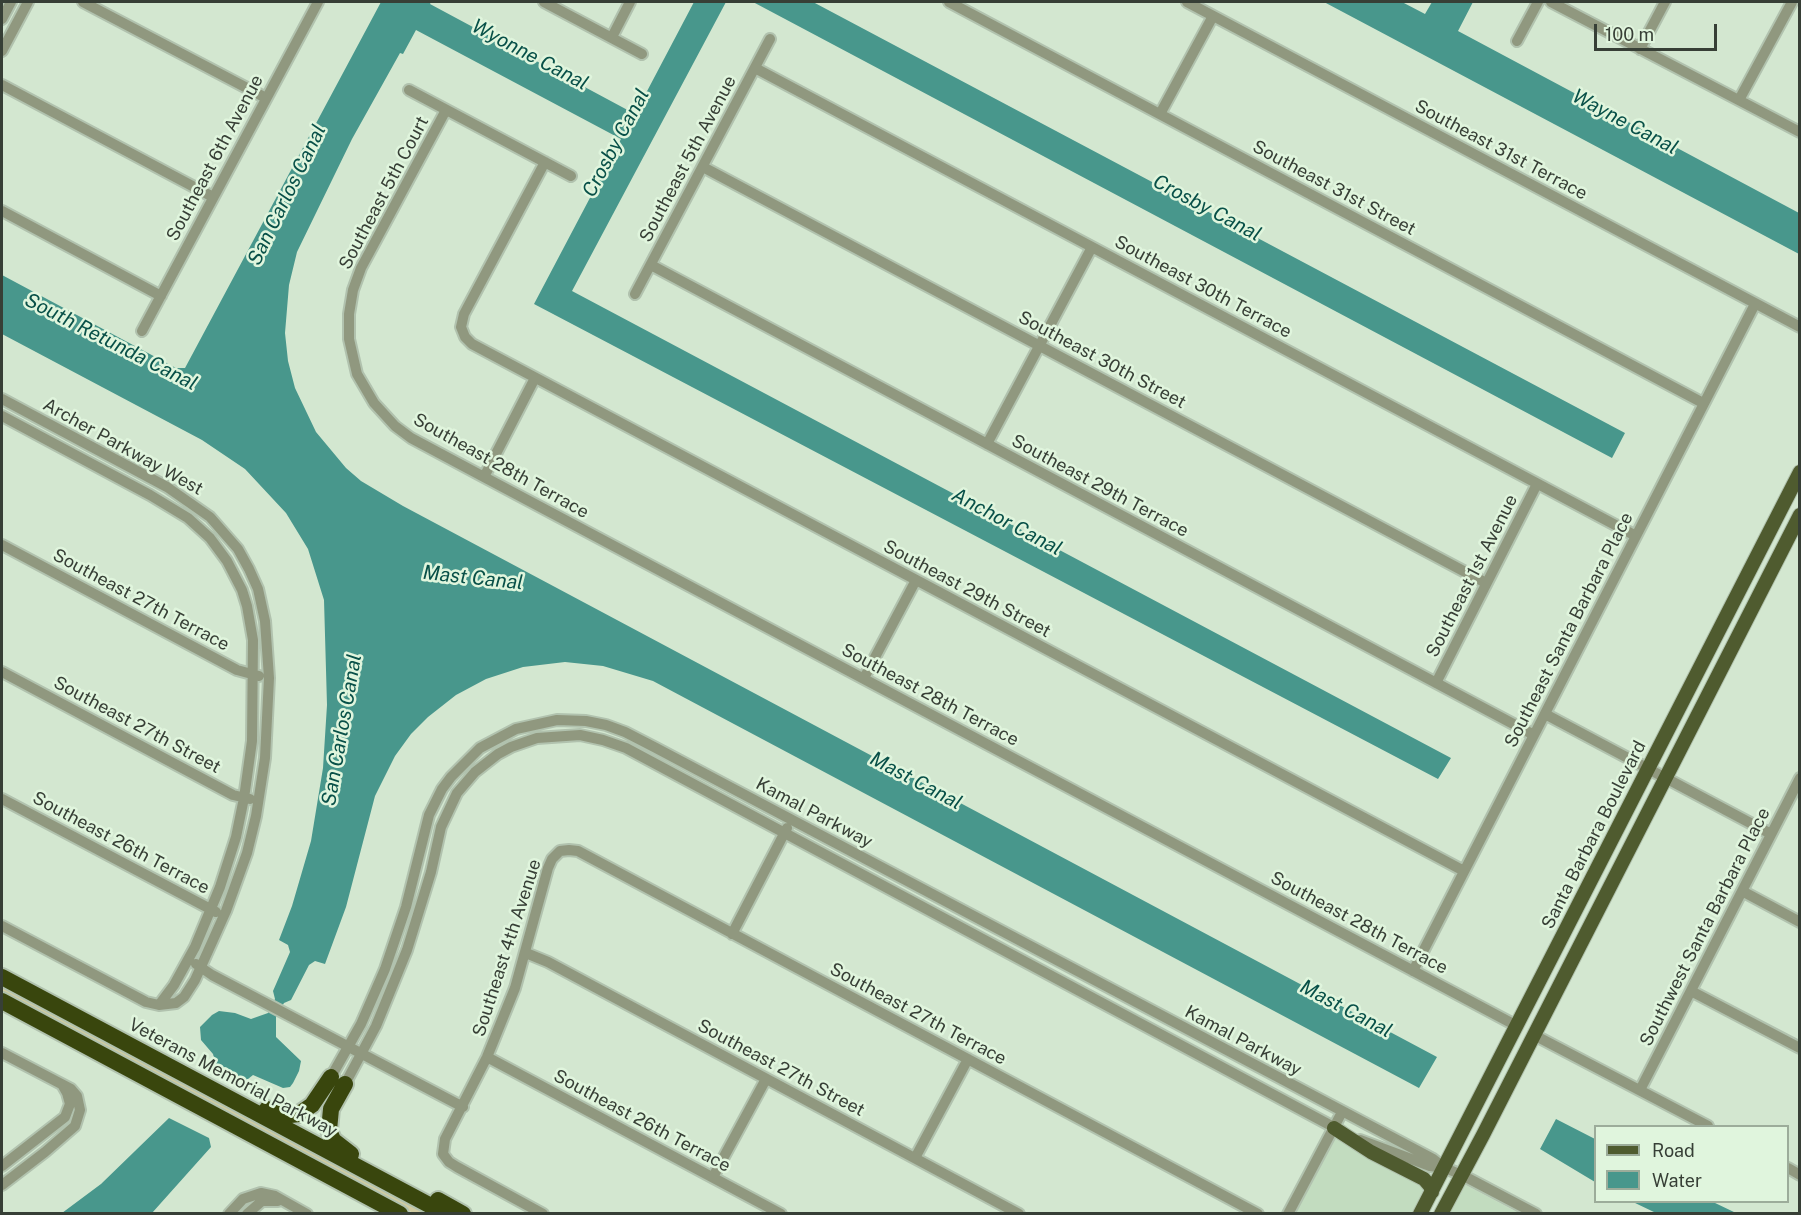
<!DOCTYPE html>
<html>
<head>
<meta charset="utf-8">
<style>
  body { margin:0 }
  #map { position:relative; width:1801px; height:1215px; overflow:hidden; background:#d3e7d0; font-family:"Public Sans",sans-serif }
  canvas { display:block }
  .frame { position:absolute; inset:0; border:3px solid #373f36; pointer-events:none }
  .legend { position:absolute; left:1594px; top:1125px; width:195px; height:78px; box-sizing:border-box; background:#e0f5dd; border:2px solid #9cac9a; margin:0; padding:8px 10px; list-style:none; font-size:18px; color:#373f36 }
  .legend li { display:flex; align-items:center; gap:12px; height:30px }
  .legend b { width:30px; border:2px solid #9cac9a }
  .scale { position:absolute; left:1594px; top:24px; width:123px; height:27px; box-sizing:border-box; border:3px solid #373f36; border-top:0; padding-left:8px; font-size:18px; line-height:21px; white-space:nowrap; color:#373f36; -webkit-text-stroke:4px #e0f5dd; paint-order:stroke }
</style>
</head>
<body>
<div id="map">
<canvas width="1801" height="1215"></canvas>
<div class="frame"></div>
<ul class="legend">
<li><b style="height:8px;background:#4f5b2f"></b>Road</li>
<li><b style="height:16px;background:#48978c"></b>Water</li>
</ul>
<div class="scale">100 m</div>
</div>
<script>
const c = document.querySelector('canvas').getContext('2d');
c.lineJoin = 'round';
function fillPath(path, color) { c.fillStyle = color; c.fill(path, 'evenodd'); }
const toPath = rows => new Path2D(rows.map(r => 'M' + r).join(''));
function stroke(path, color, width, dash) { c.strokeStyle = color; c.lineWidth = width; c.lineCap = dash ? 'butt' : 'round'; c.setLineDash(dash || []); c.stroke(path); }
function drawText(font, color, halo, rows, align = 'center') {
  c.font = font + ' "Public Sans",sans-serif'; c.lineWidth = 5; c.setLineDash([]); c.textBaseline = 'middle'; c.strokeStyle = halo; c.fillStyle = color; for (const [text, x, y, turn = 0] of rows) {
    c.save(); c.translate(x, y); c.rotate((+turn || 0) * Math.PI / 180); c.textAlign = isNaN(turn) ? turn : align; if (halo) c.strokeText(text, 0, 0); c.fillText(text, 0, 0); c.restore();
  }
}
fillPath(toPath([
  [1326,1129,1419,1182,1426,1188,1415,1213,1284,1214],
  [1462,1183,1513,1210,1525,1213,1446,1214]
]), '#c2dcbf');
fillPath(toPath([
  [2,985,431,1213,413,1213,256,1130,2,995]
]), '#d1cca2');
fillPath(toPath([
  [381,2,431,2,430,4,635,114,694,2,726,2,572,291,1451,758,1438,779,534,304,621,139,416,30,403,54,400,53,352,139,297,252,289,285,285,333,288,361,295,388,316,432,346,468,361,481,403,506,1437,1057,1419,1088,653,681,603,666,565,662,523,667,486,679,456,695,428,717,411,734,395,756,375,796,346,907,325,964,315,961,309,965,291,1000,284,1003,276,1017,276,1037,301,1061,299,1071,293,1083,290,1087,283,1088,253,1075,243,1083,217,1069,213,1054,201,1040,200,1027,212,1015,219,1011,235,1013,251,1019,268,1013,275,999,273,991,290,952,288,945,279,940,292,906,311,841,323,768,327,705,324,600,308,549,286,513,245,469,202,440,2,334,2,275,176,368,185,368],
  [753,2,813,2,1625,433,1612,458],
  [1324,2,1402,2,1425,14,1432,2,1473,2,1458,31,1799,213,1799,254],
  [169,1118,209,1138,211,1147,152,1213,62,1213,101,1184],
  [1556,1119,1595,1139,1595,1182,1540,1149],
  [1633,1202,1713,1202,1736,1213,1656,1213]
]), '#48978c');
const minor = toPath([
  [83,2,266,98],
  [544,2,642,54],
  [949,2,1703,403],
  [1187,2,1800,327],
  [1551,2,1800,132],
  [2,19,11,2],
  [612,37,630,2],
  [1517,41,1538,2],
  [1640,49,1665,2],
  [2,51,28,2],
  [755,68,1636,536],
  [2,85,213,197],
  [409,90,571,176],
  [1739,100,1792,2],
  [446,110,361,268,353,290,349,314,349,339,357,374,374,403,395,426,411,438,484,477,1517,1026],
  [1160,114,1213,16],
  [545,162,464,314,461,327,465,337,472,344,1464,871],
  [703,167,1486,583],
  [2,211,161,296],
  [651,265,1534,735],
  [635,294,770,39],
  [142,331,318,2],
  [2,399,167,487,210,517,238,549,249,569,258,589,265,621,269,678,265,758,256,816,247,853,226,911,195,980,184,997,176,1003,159,1005,146,1002,2,926],
  [2,416,150,495,188,518,210,538,227,561,242,590,247,606,253,640,252,741,244,798,236,837,220,887,195,947,174,985,159,1005],
  [987,444,1092,247],
  [484,477,535,378],
  [2,545,237,670,259,676],
  [2,672,233,795,250,799],
  [864,678,916,580],
  [1436,683,1537,484],
  [1545,714,1771,834],
  [2,799,216,912],
  [1742,891,1800,922],
  [732,934,787,828],
  [526,953,548,962,1019,1214],
  [196,964,212,975,463,1107],
  [1413,971,1755,304],
  [1691,991,1800,1048],
  [1534,1035,1708,1126],
  [2,1053,71,1089,77,1096,80,1110,75,1126,45,1152,2,1185],
  [487,1057,781,1214],
  [331,1077,361,1024,385,969,406,907,429,815,442,789,451,777,480,748,516,729,557,720,586,721,606,725,625,732,656,748,1433,1159,1442,1166],
  [345,1084,376,1026,407,950,431,872,441,827,457,793,475,772,498,754,511,747,537,738,580,735,603,740,626,748,1341,1131],
  [1640,1090,1800,778],
  [1360,1140,1430,1166,1445,1168,1462,1175,1536,1214],
  [915,1158,968,1059],
  [2,1166,65,1117,70,1104,67,1093,63,1086],
  [1788,1168,1800,1175],
  [713,1177,766,1079],
  [229,1214,243,1199,261,1193,275,1196,307,1214],
  [247,1214,262,1201,278,1201],
  [543,1214,457,1167,449,1162,443,1154,445,1139,487,1057,515,988,548,868,552,859,560,851,569,850,578,851,1258,1214],
  [1288,1214,1342,1112]
]);
const major = toPath([
  [1334,1128,1371,1152,1424,1179,1430,1186,1432,1192],
  [1420,1214,1800,472],
  [1441,1214,1483,1135,1800,515]
]);
const highway = toPath([
  [2,977,446,1214],
  [2,1001,400,1214],
  [345,1084,331,1109,329,1130,333,1140,351,1154],
  [267,1109,282,1116,299,1114,312,1105,331,1077],
  [438,1200,463,1214]
]);
stroke(minor, '#b1c2ae', 14);
stroke(major, '#b1c2ae', 16);
stroke(highway, '#b1c2ae', 20);
stroke(minor, '#90987f', 10);
stroke(major, '#4f5b2f', 14);
stroke(highway, '#39460d', 16);
drawText('18px', '#373f36', '#e0f5dd', [
  ["Southeast 31st Terrace",1501,150,28],
  ["Southeast 6th Avenue",215,158,-62],
  ["Southeast 5th Avenue",688,159,-62],
  ["Southeast 31st Street",1334,188,28],
  ["Southeast 5th Court",384,193,-62],
  ["Southeast 30th Terrace",1203,287,28],
  ["Southeast 30th Street",1102,360,28],
  ["Archer Parkway West",123,447,29],
  ["Southeast 28th Terrace",501,466,29],
  ["Southeast 29th Terrace",1100,486,28],
  ["Southeast 1st Avenue",1472,576,-63],
  ["Southeast 29th Street",967,589,28],
  ["Southeast 27th Terrace",141,600,28],
  ["Southeast Santa Barbara Place",1569,630,-63],
  ["Southeast 28th Terrace",930,695,28],
  ["Southeast 27th Street",137,725,28],
  ["Kamal Parkway",814,813,28],
  ["Santa Barbara Boulevard",1594,835,-63],
  ["Southeast 26th Terrace",121,843,28],
  ["Southeast 28th Terrace",1359,923,28],
  ["Southwest Santa Barbara Place",1705,927,-63],
  ["Southeast 4th Avenue",507,948,-72],
  ["Southeast 27th Terrace",918,1014,28],
  ["Kamal Parkway",1243,1041,28],
  ["Southeast 27th Street",781,1068,28],
  ["Veterans Memorial Parkway",233,1078,28],
  ["Southeast 26th Terrace",642,1121,28]
]);
drawText('italic 20px', '#085048', '#e0f5dd', [
  ["Wyonne Canal",530,55,28],
  ["Wayne Canal",1625,122,28],
  ["Crosby Canal",616,143,-62],
  ["San Carlos Canal",287,195,-64],
  ["Crosby Canal",1207,208,28],
  ["South Retunda Canal",111,342,27],
  ["Anchor Canal",1007,522,28],
  ["Mast Canal",473,578,6],
  ["San Carlos Canal",342,730,-80],
  ["Mast Canal",916,781,28],
  ["Mast Canal",1346,1009,28]
]);
</script>
</body>
</html>
